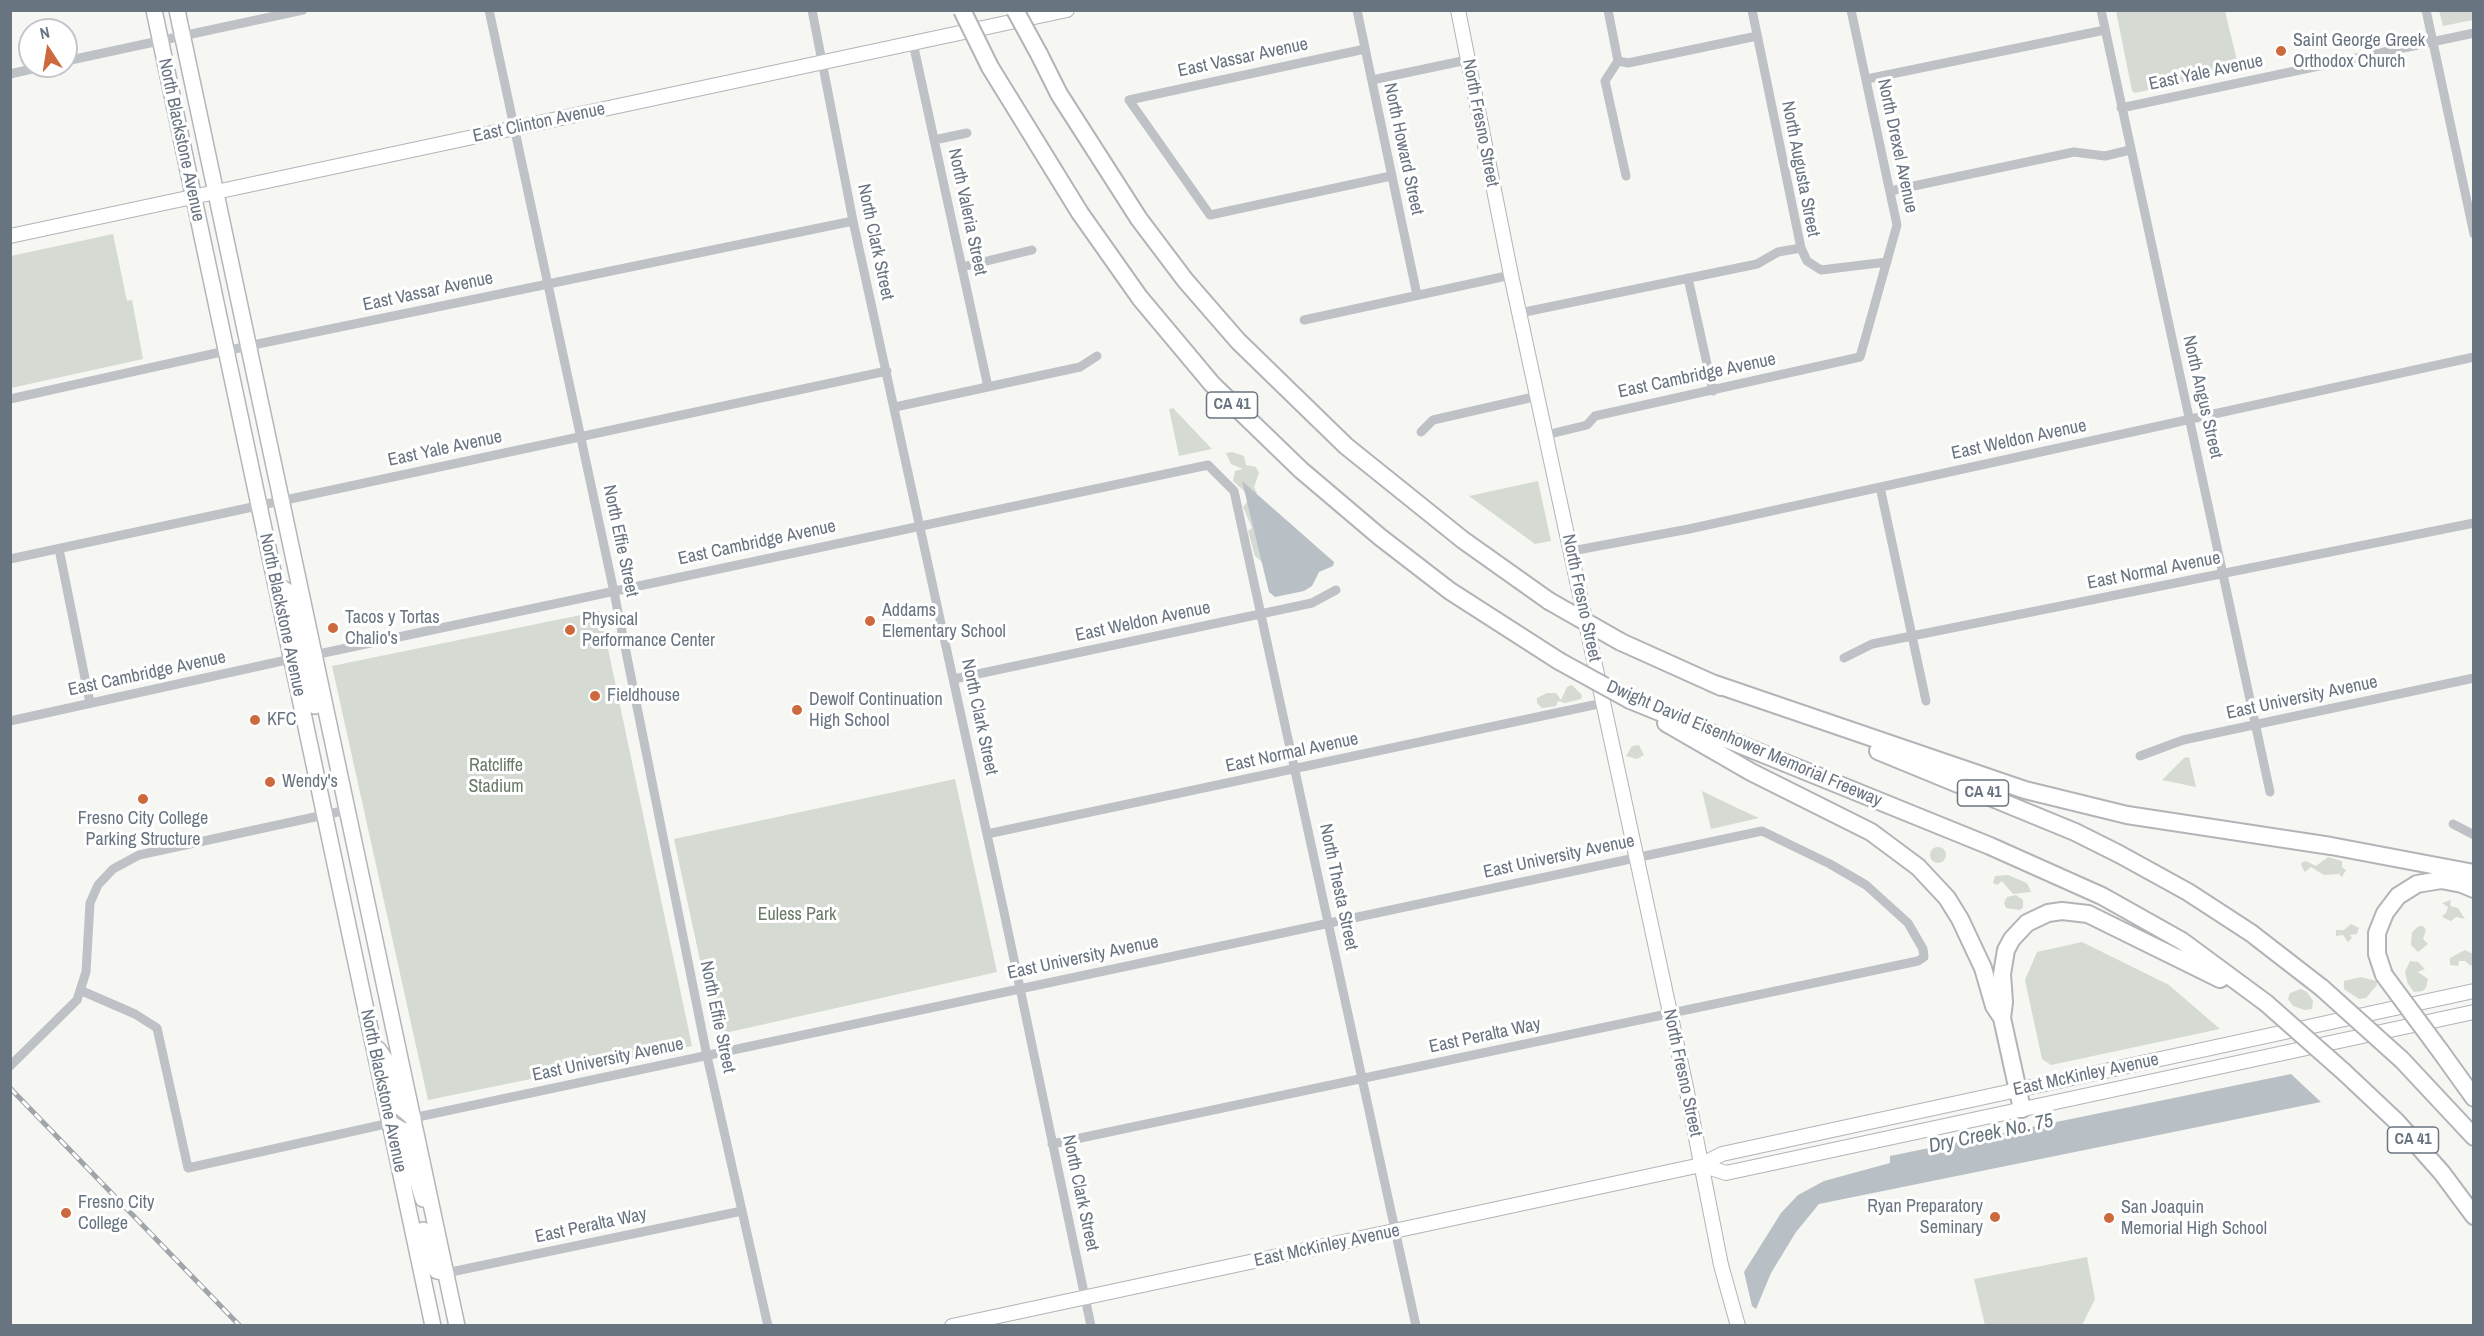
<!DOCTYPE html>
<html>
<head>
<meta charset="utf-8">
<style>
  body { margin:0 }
  #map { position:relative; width:2484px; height:1336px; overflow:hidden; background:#f6f6f3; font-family:"Archivo Narrow",sans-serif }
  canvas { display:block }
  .frame { position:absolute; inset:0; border:12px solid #697481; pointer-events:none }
  .north { position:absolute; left:18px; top:18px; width:60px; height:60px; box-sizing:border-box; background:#fff; border:2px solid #c3c7cd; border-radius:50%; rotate:348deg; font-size:16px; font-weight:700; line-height:24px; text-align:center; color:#697481 }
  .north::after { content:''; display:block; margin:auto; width:21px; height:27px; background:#cd6a3d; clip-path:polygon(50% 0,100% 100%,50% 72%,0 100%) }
</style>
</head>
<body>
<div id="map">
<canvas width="2484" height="1336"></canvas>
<div class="frame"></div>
<div class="north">N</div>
</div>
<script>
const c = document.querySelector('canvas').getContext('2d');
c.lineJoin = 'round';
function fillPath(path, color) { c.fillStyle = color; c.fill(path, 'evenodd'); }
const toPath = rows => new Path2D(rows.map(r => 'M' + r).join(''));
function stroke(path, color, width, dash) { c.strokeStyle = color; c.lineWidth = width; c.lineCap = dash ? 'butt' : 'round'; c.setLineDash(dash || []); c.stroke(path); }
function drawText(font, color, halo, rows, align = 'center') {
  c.font = font + ' "Archivo Narrow",sans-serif'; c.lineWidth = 6; c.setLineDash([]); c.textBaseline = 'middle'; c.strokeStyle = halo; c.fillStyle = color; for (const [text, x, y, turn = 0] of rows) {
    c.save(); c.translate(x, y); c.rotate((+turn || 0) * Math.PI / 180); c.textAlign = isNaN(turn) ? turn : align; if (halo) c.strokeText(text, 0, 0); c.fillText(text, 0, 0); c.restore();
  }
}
fillPath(toPath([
  [2116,11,2225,11,2239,69,2135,93,2132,91],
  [2439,11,2473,11,2473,20,2443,26],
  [113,234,127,301,132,300,143,359,11,388,11,256],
  [1173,408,1191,427,1212,449,1179,456,1169,409],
  [1232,452,1244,456,1246,465,1256,467,1259,473,1254,487,1257,493,1253,497,1263,563,1255,556,1248,531,1252,528,1243,507,1249,499,1244,491,1233,481,1235,471,1243,469,1231,464,1226,453],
  [1538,481,1551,541,1535,544,1469,496],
  [600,611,692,1046,428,1100,332,666],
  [1572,685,1582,695,1581,699,1565,703,1558,701,1556,706,1542,708,1537,703,1537,698,1547,693,1556,693,1561,700,1567,687],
  [1639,745,1644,755,1637,759,1626,756,1632,746],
  [2189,757,2196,787,2162,780,2184,758],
  [955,779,997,972,716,1035,674,839],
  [1702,791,1735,807,1759,818,1711,829],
  '1930 855a8 8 0 1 1 16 0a8 8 0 1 1-16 0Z',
  [2328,857,2342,861,2342,867,2346,870,2342,877,2339,874,2324,875,2311,867,2305,872,2302,867,2301,863,2306,861,2316,866],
  [2008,875,2027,883,2031,892,2013,894,2002,881,1997,885,1993,883,1995,876],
  [2016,895,2023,900,2023,907,2020,910,2006,908,2004,903,2007,897],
  [2451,900,2450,906,2458,908,2465,919,2456,917,2451,921,2444,918,2442,916,2446,913,2448,907,2442,903],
  [2351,924,2359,928,2357,934,2350,935,2352,938,2348,942,2343,935,2336,936,2336,930,2344,930],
  [2419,926,2423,926,2426,930,2423,939,2428,944,2418,952,2411,945,2412,932],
  [2082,942,2169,985,2220,1029,2051,1065,2042,1059,2025,980,2037,952],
  [2465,950,2473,954,2473,963,2471,966,2465,961,2459,961,2458,966,2450,965,2450,958],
  [2410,961,2418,962,2425,969,2418,972,2428,979,2426,988,2422,991,2414,992,2408,984,2405,972],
  [2361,977,2376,981,2377,985,2366,998,2359,999,2344,989,2344,981],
  [2301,989,2307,992,2313,1001,2312,1009,2305,1010,2293,1006,2288,999,2290,993],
  [2087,1257,2095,1299,2082,1325,1985,1325,1974,1279]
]), '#d5dad3');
fillPath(toPath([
  [1242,481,1334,562,1333,566,1319,572,1312,586,1304,591,1275,597,1269,592],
  [2291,1074,2321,1102,1819,1204,1796,1232,1771,1273,1756,1309,1752,1306,1744,1272,1781,1213,1798,1195,1824,1181,1890,1163,1890,1156]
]), '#b8c0c5');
const secondary = toPath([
  [1458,10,1511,275,1686,1087,1721,1265,1738,1326],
  [10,236,1067,10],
  [1701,1165,1726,1173,2474,1012],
  [952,1326,1701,1165,1722,1154,2474,991]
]);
const primary = toPath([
  [154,10,433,1326],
  [177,10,457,1326],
  [282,588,287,591,302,646,305,651,314,655],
  [291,659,302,663,306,669,315,706],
  [378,1049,389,1065,398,1105,413,1118],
  [390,1123,402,1130,423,1199],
  [423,1230,431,1263,437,1271,446,1273]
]);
const highway = toPath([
  [1039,54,1059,94,1139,219,1185,280,1238,341,1346,446,1463,540,1549,601],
  [990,67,1080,213,1140,298,1212,384,1301,470,1380,537,1450,591,1559,661],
  [1621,642,1721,687],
  [1712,683,2025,790,2127,815,2331,846,2474,873],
  [1630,700,1990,846,2102,896,2182,941,2266,1003],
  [1666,723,1751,772,1871,832,1918,867,1947,898,1960,919,1983,968,1994,1006,2002,1018],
  [1878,751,2075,832,2119,854,2188,892,2251,933,2322,988],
  [2384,975,2377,954,2377,933,2385,913,2398,896,2417,884,2441,880,2462,884,2474,889],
  [2441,1052,2474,1098],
  [2402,1060,2474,1137],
  [2344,1072,2396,1121,2442,1173,2474,1216],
  [2022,1109,2002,1018,2004,1002,2002,974,2006,950,2012,939,2027,923,2048,913,2062,911,2088,914,2220,979]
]);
stroke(secondary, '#b1b5b9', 16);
stroke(primary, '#b2b5b9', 18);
stroke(highway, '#b2b4b8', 20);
stroke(toPath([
  [489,10,614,592,707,1056,768,1326],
  [812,10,853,221,1004,912,1091,1326],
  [1357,10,1417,295],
  [1608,10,1618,61,1605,81,1626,176],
  [2101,10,2270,792],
  [2426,10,2474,234],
  [913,43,988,387],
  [1365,49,1129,100,1210,215,1391,176],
  [66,61,303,10],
  [1618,61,1628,63,1757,36],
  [10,74,45,66],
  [1867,79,2105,30],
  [1372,80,1467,60],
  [2121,108,2474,33],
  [934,140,967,133],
  [1890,191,2074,152,2105,156,2130,150],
  [1801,248,1807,261,1821,270,1887,262],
  [962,267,1032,250],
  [1688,278,1713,391],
  [1520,313,1757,264,1778,252,1801,248,1752,10],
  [1304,320,1511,275],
  [10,399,248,346,853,221],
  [895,407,1080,367,1097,356],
  [1421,432,1433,420,1538,396],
  [1546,435,1587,425,1595,416,1860,357,1897,225,1851,10],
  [1880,487,1926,701],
  [59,549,90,703],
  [1572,551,1689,529,2474,357],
  [10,559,887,371],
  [314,655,1208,465,1234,491,1416,1326],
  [1844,658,1872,644,2474,523],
  [954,679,1312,603,1336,590],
  [10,721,291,659],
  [2140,756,2183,740,2474,678],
  [2453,824,2474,835],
  [987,834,1603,703],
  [82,991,135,1014,157,1028,188,1168,390,1123],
  [10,1066,77,1000,86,972,90,903,98,885,113,869,139,855,347,810],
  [413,1118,1762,831,1830,864,1866,885,1908,923,1923,949,1924,957,1918,961,1052,1144],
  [446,1273,742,1211]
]), '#bec1c5', 9);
stroke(secondary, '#fff', 14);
stroke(primary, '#fff', 15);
stroke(highway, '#fff', 16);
const rail = toPath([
  [10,1088,240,1326]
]);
stroke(rail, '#a0a5aa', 5);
stroke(rail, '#fff', 3, [9]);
const highwayBridge = toPath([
  [962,10,990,67],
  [1015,10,1039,54],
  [1549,601,1621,642],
  [1559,661,1630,700],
  [2384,975,2441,1052],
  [2322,988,2402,1060],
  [2266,1003,2344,1072]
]);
stroke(highwayBridge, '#b2b4b8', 20, []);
stroke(highwayBridge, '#fff', 16);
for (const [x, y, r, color] of [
  [2281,51,6,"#cd6a3d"],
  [870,621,6,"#cd6a3d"],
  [333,628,6,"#cd6a3d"],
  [570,630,6,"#cd6a3d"],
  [595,696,6,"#cd6a3d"],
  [797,710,6,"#cd6a3d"],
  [255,720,6,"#cd6a3d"],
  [270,782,6,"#cd6a3d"],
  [143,799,6,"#cd6a3d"],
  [66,1213,6,"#cd6a3d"],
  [1995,1217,6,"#cd6a3d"],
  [2109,1218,6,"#cd6a3d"]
]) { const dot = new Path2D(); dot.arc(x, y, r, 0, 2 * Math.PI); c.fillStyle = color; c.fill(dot); stroke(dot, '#fff', 2); }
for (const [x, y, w] of [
  [1232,405,51],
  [1983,793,51],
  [2413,1140,51]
]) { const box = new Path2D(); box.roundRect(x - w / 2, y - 13, w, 26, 4.5); c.fillStyle = '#fff'; c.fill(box); stroke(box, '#697481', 1.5); }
drawText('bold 16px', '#697481', null, [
  ["CA 41",1232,405],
  ["CA 41",1983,793],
  ["CA 41",2413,1140]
]);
drawText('18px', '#697481', '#fff', [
  ["Saint George Greek",2293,41],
  ["Orthodox Church",2293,62],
  ["Addams",882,611],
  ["Elementary School",882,632],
  ["Tacos y Tortas",345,618],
  ["Chalio's",345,639],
  ["Physical",582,620],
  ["Performance Center",582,641],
  ["Fieldhouse",607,696],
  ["Dewolf Continuation",809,700],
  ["High School",809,721],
  ["KFC",267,720],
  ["Wendy's",282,782],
  ["Fresno City College",143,819,"center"],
  ["Parking Structure",143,840,"center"],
  ["Fresno City",78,1203],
  ["College",78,1224],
  ["Ryan Preparatory",1983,1207,"right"],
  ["Seminary",1983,1228,"right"],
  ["San Joaquin",2121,1208],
  ["Memorial High School",2121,1229]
], 'left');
drawText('18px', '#697481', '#fff', [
  ["East Vassar Avenue",1243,58,-12],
  ["East Yale Avenue",2206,73,-12],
  ["East Clinton Avenue",539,123,-12],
  ["North Fresno Street",1480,123,79],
  ["North Blackstone Avenue",181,140,78],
  ["North Drexel Avenue",1897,146,78],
  ["North Howard Street",1403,149,78],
  ["North Augusta Street",1800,169,79],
  ["North Valeria Street",967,212,78],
  ["North Clark Street",875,242,78],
  ["East Vassar Avenue",428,292,-12],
  ["East Cambridge Avenue",1697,376,-12],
  ["North Angus Street",2202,397,77],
  ["East Weldon Avenue",2019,440,-12],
  ["East Yale Avenue",445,449,-12],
  ["North Effie Street",620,541,78],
  ["East Cambridge Avenue",757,543,-12],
  ["East Normal Avenue",2154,571,-11],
  ["North Fresno Street",1581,598,78],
  ["North Blackstone Avenue",282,615,78],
  ["East Weldon Avenue",1143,622,-12],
  ["East Cambridge Avenue",147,674,-12],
  ["East University Avenue",2302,698,-12],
  ["North Clark Street",979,717,78],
  ["Dwight David Eisenhower Memorial Freeway",1744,744,23],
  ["East Normal Avenue",1292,753,-12],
  ["East University Avenue",1559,857,-12],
  ["North Thesta Street",1338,887,78],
  ["East University Avenue",1083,958,-12],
  ["North Effie Street",717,1017,78],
  ["East Peralta Way",1485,1036,-12],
  ["East University Avenue",608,1060,-12],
  ["North Fresno Street",1682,1073,78],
  ["East McKinley Avenue",2086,1075,-12],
  ["North Blackstone Avenue",383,1091,78],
  ["North Clark Street",1080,1193,78],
  ["East Peralta Way",591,1226,-12],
  ["East McKinley Avenue",1327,1246,-12]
]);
drawText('18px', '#697967', '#fff', [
  ["Ratcliffe",496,766],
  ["Stadium",496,787],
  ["Euless Park",797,915]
]);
drawText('italic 20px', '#65747d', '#fff', [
  ["Dry Creek No. 75",1991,1134,-12]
]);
</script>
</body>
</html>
